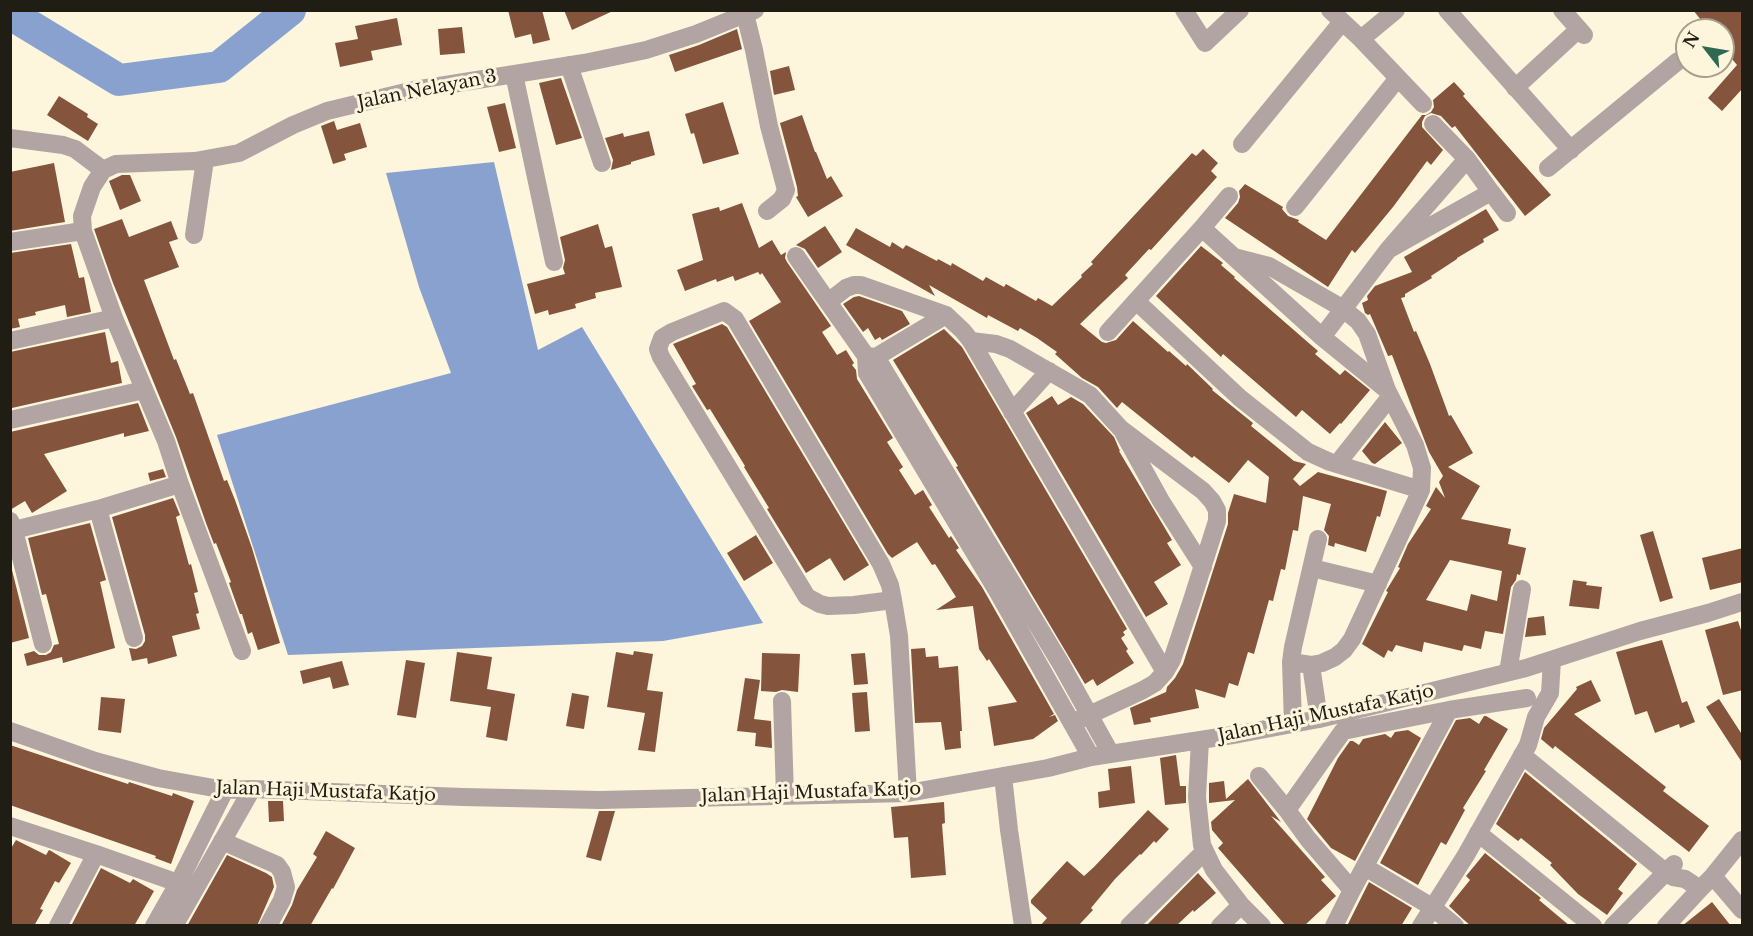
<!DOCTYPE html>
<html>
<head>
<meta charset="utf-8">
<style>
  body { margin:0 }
  #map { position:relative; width:1753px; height:936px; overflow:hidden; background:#fdf5dc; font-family:"Libre Baskerville",serif }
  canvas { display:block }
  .frame { position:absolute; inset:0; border:12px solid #201d14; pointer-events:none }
  .north { position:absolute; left:1675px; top:18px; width:60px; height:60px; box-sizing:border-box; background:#fdf5dc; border:2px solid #a59f8c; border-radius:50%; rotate:301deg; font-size:16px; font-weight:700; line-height:24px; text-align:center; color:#201d14 }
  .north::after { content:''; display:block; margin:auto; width:21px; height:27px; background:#2e6952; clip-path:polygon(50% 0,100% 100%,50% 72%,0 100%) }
</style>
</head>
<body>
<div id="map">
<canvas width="1753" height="936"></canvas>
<div class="frame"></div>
<div class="north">N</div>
</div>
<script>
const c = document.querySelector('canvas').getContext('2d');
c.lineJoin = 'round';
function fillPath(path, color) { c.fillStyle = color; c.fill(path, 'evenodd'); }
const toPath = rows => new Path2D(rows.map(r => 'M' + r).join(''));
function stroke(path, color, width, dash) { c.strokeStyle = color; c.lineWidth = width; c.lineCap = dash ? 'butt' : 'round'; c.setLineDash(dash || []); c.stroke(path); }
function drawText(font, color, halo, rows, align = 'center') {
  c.font = font + ' "Libre Baskerville",serif'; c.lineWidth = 6; c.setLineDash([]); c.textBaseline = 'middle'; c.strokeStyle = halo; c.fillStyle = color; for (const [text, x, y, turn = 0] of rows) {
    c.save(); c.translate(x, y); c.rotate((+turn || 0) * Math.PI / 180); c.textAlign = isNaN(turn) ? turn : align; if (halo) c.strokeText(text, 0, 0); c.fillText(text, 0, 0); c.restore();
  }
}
fillPath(toPath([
  [494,162,538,350,582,327,763,623,663,641,288,655,217,435,451,373,419,287,386,173]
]), '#89a1cf');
stroke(toPath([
  [10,12,17,18,119,80,219,67,290,10]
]), '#89a1cf', 32);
fillPath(toPath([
  [508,10,542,10,550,40,533,44,531,34,515,38],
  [564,10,615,10,572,30],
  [1693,10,1743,10,1743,88,1722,111,1708,98,1737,65,1723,48,1723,30,1709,30],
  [397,18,402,45,371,51,373,60,340,67,335,43,358,39,355,26],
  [462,27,465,53,440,55,438,29],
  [737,29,742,49,675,72,669,55,699,45],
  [789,66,795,90,774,95,770,71],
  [561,78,582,138,556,145,539,83],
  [1454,82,1465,94,1463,96,1551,195,1525,216,1455,126,1452,128,1441,116,1431,113,1425,116,1422,122,1422,127,1443,150,1431,165,1427,161,1393,207,1355,253,1352,250,1328,287,1225,218,1238,203,1240,197,1239,191,1245,184,1283,207,1282,209,1288,216,1299,220,1298,222,1326,240,1422,115,1426,115,1431,112,1434,107,1433,100],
  [59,96,88,114,87,117,98,124,88,141,47,115],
  [723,102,739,154,703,164,694,133,691,134,685,114],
  [505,103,516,148,499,152,487,107],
  [802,115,815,152,816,152,827,179,831,176,843,196,808,217,796,197,798,196,797,187,780,123],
  [334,121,337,130,360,123,367,147,344,154,346,160,333,164,321,126],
  [649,131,655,155,631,162,631,164,611,170,613,160,605,138,623,133,624,137],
  [1203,149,1218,163,1211,171,1217,177,1151,250,1149,249,1125,275,1128,278,1080,324,1102,342,1106,343,1116,340,1133,321,1168,352,1169,351,1186,366,1187,364,1213,389,1212,390,1253,423,1251,426,1294,461,1306,464,1293,479,1300,486,1318,472,1387,491,1380,517,1377,516,1366,552,1335,543,1334,547,1328,545,1329,536,1324,530,1331,504,1303,496,1298,531,1293,530,1285,570,1281,569,1273,601,1269,600,1254,654,1248,652,1238,686,1229,683,1225,698,1195,689,1199,708,1150,718,1151,722,1134,725,1130,708,1166,692,1167,687,1175,678,1183,664,1228,524,1228,513,1234,494,1266,503,1269,477,1248,460,1229,483,1194,456,1192,458,1122,402,1117,408,1098,387,1082,378,1055,354,1057,352,1037,338,1020,328,1018,331,988,315,987,318,929,285,935,296,846,245,856,228,890,247,892,242,903,249,906,245,937,261,938,259,951,266,952,263,983,281,986,277,1004,287,1006,284,1036,301,1038,298,1052,306,1082,277,1081,275,1093,264,1091,262,1192,153,1196,156],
  [54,163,65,222,10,231,10,172],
  [122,175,130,175,141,201,120,210,109,181],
  [742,203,759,248,772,240,781,255,786,252,785,258,787,262,831,326,822,332,837,355,846,350,854,363,852,365,856,370,857,379,893,438,887,442,903,467,899,470,915,495,923,490,932,505,929,507,949,538,951,536,959,548,956,550,982,587,1054,714,1049,717,1055,715,1058,721,1033,739,994,746,988,707,1017,702,989,659,987,661,979,649,973,606,936,610,956,597,935,564,932,565,917,542,892,558,888,554,749,321,781,302,762,273,760,275,758,272,735,281,733,276,717,282,716,279,685,291,677,270,703,260,692,214,719,207,720,211],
  [1486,209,1499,230,1483,239,1484,242,1457,258,1457,259,1431,276,1432,278,1405,294,1405,297,1401,298,1414,332,1416,331,1430,364,1449,416,1451,415,1473,453,1448,467,1480,486,1461,519,1511,529,1508,544,1526,548,1520,575,1517,574,1516,580,1511,587,1503,634,1485,631,1481,649,1464,645,1462,651,1424,642,1422,652,1396,645,1392,652,1388,650,1384,658,1362,644,1388,592,1386,591,1389,586,1400,568,1398,567,1408,544,1431,509,1426,506,1436,487,1445,498,1439,482,1443,476,1429,452,1392,355,1388,356,1370,314,1368,315,1365,313,1362,303,1368,300,1367,296,1375,286,1412,272,1404,257],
  [1450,560,1502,571,1497,601,1471,594,1467,611,1426,600],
  [122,219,129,237,171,221,178,239,169,242,179,267,144,280,174,360,176,359,190,394,193,393,224,481,227,480,235,500,252,548,280,643,258,650,252,632,248,634,242,614,240,614,229,583,231,582,216,543,214,544,206,523,176,437,113,283,94,229],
  [598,224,605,248,612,246,622,287,595,293,596,298,575,304,576,308,549,315,548,310,535,314,527,284,565,274,563,268,565,260,560,237],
  [825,226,842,252,818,268,805,249,796,245],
  [71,244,79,278,84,277,91,312,67,317,65,305,35,312,36,315,18,319,20,327,10,329,10,253],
  [1201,246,1223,263,1221,265,1235,277,1234,278,1303,338,1318,351,1315,354,1340,375,1345,370,1370,390,1341,424,1340,423,1330,434,1302,410,1296,417,1223,354,1221,357,1156,296],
  [859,296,902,311,910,324,882,340,880,337,875,340,868,328,863,332,843,304,854,297],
  [722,324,727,327,869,565,844,581,830,558,806,573,767,509,769,508,744,467,745,466,710,409,707,410,692,386,696,384,673,344],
  [944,329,962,347,1127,629,1123,632,1125,635,1121,638,1128,649,1126,651,1134,663,1097,686,1093,679,1085,684,956,467,958,466,893,360],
  [105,332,111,363,118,361,122,383,12,408,10,400,10,352],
  [1052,396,1058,405,1071,397,1083,404,1114,437,1120,451,1119,451,1172,540,1167,543,1181,565,1154,582,1168,604,1146,617,1026,413],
  [138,403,149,431,124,437,124,433,44,454,67,491,32,513,25,501,10,510,10,432],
  [1385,422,1402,443,1375,464,1372,463,1362,451],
  [163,469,166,477,150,481,148,473],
  [173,498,180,515,176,517,189,565,191,564,198,592,194,593,199,613,196,614,200,629,172,636,177,656,148,664,147,658,132,661,129,648,136,649,142,646,145,641,145,635,112,517],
  [90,523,106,580,100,582,115,648,63,663,62,657,27,666,24,654,34,651,39,655,46,655,51,652,54,645,59,644,46,594,42,595,28,538],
  [1653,531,1673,598,1660,602,1640,535],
  [756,535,773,563,744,581,727,553],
  [1743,548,1743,582,1710,590,1702,558],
  [10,562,29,638,10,643],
  [1573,580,1587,582,1586,585,1602,587,1599,609,1569,606],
  [1544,616,1546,635,1525,637,1528,618],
  [1738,621,1743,636,1743,690,1723,695,1705,630],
  [1662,640,1682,703,1687,701,1695,722,1680,728,1679,724,1655,733,1647,711,1635,715,1616,652],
  [925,648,926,657,938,656,939,668,958,666,962,731,960,731,961,748,945,750,941,722,915,723,911,649],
  [634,651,653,654,647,690,663,692,655,752,638,750,645,713,607,707,616,652,633,655],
  [457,652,492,657,487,689,515,694,507,741,486,737,491,707,450,701],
  [762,653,800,654,798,692,782,690,776,692,761,691],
  [865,653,868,684,854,685,851,654],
  [406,660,425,663,416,718,397,715],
  [342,661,349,685,333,689,330,677,303,684,300,671],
  [745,678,760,680,754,719,771,721,772,748,755,746,756,733,737,731],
  [1591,680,1601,701,1574,714,1666,787,1663,791,1709,826,1689,852,1555,746,1553,749,1541,739,1544,728,1577,689,1576,687],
  [867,692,870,731,855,732,852,693],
  [572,693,589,696,584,729,566,726],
  [101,697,125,699,121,733,98,730],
  [1719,699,1743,736,1743,764,1706,707],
  [1484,716,1486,716,1508,729,1484,770,1486,771,1463,808,1465,810,1446,845,1441,842,1418,885,1380,863,1456,720,1470,718,1479,724],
  [1408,730,1421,738,1355,861,1331,848,1307,819,1338,758,1350,741,1353,741,1359,745,1363,739,1385,734,1391,738,1395,732],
  [10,745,128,784,129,782,172,796,173,793,194,801,171,864,155,858,156,856,10,805],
  [1176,755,1180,786,1186,786,1186,803,1165,805,1160,758],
  [1131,766,1135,803,1099,808,1098,792,1110,790,1108,769],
  [1525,772,1637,864,1618,889,1623,893,1607,915,1578,894,1550,865,1552,863,1521,838,1518,841,1496,824],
  [1248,779,1281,822,1271,816,1325,877,1321,880,1336,896,1304,926,1286,926,1218,848,1223,843,1212,830,1211,822,1235,800,1209,803,1209,783,1224,781,1226,799],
  [268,801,283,801,284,821,269,822],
  [944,802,945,823,942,824,946,875,911,878,908,837,894,838,891,807],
  [1148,810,1169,829,1156,843,1154,841,1141,855,1140,854,1115,879,1091,908,1093,910,1078,926,1040,926,1047,918,1031,903,1031,900,1067,861,1084,876,1094,867],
  [599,811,615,811,601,861,586,857],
  [326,831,355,848,333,889,332,888,310,926,281,926,292,905,297,890,317,857,313,854],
  [16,840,46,855,49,850,51,851,71,863,59,883,55,881,40,909,43,910,34,926,10,926,10,850],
  [1485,853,1541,898,1539,900,1570,926,1471,926,1464,920,1449,906,1470,880,1466,876],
  [227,855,266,873,272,877,274,887,257,926,187,926],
  [101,868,130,883,133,879,154,891,134,926,71,926],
  [1198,873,1216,893,1194,912,1193,910,1176,926,1146,926],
  [1369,882,1412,908,1401,926,1347,926],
  [1712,902,1731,926,1682,926]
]), '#84553c');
stroke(toPath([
  [744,10,754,50,769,126,786,190,782,199,767,211],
  [1184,10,1205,43,1240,10],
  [1330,10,1361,39,1423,104],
  [1447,10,1571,150],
  [1562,10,1584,35],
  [1361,39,1396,10],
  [569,65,602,163],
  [514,74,554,262],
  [1515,88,1579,29],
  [1433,124,1467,159,1491,192,1388,250,1467,159],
  [10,138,63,145,75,149,103,170],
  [1242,144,1342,22],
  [1548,168,1678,61],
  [1491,192,1507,213],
  [1295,207,1398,78],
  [1202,228,1229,196],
  [194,235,205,160],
  [10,242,83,231],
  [796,256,828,302],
  [1136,301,1240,398,1308,452,1330,462,1421,490,1422,468,1415,445,1387,390,1367,334,1358,321,1342,308,1269,266,1234,257],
  [1108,332,1202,228,1322,337,1387,390],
  [1322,337,1388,250],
  [10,341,114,318],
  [971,341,996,344,1010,349,1090,395,1121,429,1203,491,1212,501,1217,510,1217,521,1192,600,1172,660,1165,672,1155,683,1143,690,1072,723],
  [866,356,876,357,1061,664,1111,754],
  [870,368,876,357,946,315],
  [1012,412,1049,371],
  [10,420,144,390],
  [1124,434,1161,501,1203,567],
  [1337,464,1390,397],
  [180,484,242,651],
  [98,509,134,638],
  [10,521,14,530,98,509,180,484,166,441,114,318,83,231,82,216,92,187,103,170,116,164,195,161,239,153,293,125,327,111,414,90,584,63,646,50,696,34,755,10],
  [14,530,43,644],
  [1312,568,1378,584],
  [893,600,854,605,828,606,820,604,807,597,661,357,658,349,662,338,672,332,724,311,735,319,881,564,890,585,893,600,899,636,908,793],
  [1291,662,1311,665,1322,663,1335,657,1344,650,1352,639,1421,490],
  [1311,665,1319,719],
  [1508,672,1522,589],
  [782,701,785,796],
  [1293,724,1291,662,1293,647,1318,539],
  [10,731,95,761,158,778,225,790,252,789,463,797,600,800,908,793,1048,768,1091,757,1239,734,1319,719,1526,668,1640,631,1708,613,1742,602],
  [1200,740,1197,797,1202,845,1214,870,1241,905,1220,926],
  [1522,755,1658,866,1673,877,1685,879,1700,889,1713,876,1742,840],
  [1091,757,999,594,867,373,866,356,828,302,846,288,854,285,861,285,946,315,963,331,971,341,1165,672],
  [1003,776,1009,830,1023,926],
  [1259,776,1287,810,1308,839,1352,890,1449,710],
  [1287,810,1343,731,1449,710,1527,698],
  [10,826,96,854],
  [1478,833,1593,926],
  [222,841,277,865,282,872,286,887,282,900,268,926],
  [1365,867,1432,907,1455,926],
  [1713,876,1742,910],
  [1241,905,1262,926],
  [58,926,96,854,195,889],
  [154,926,179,882,225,790],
  [174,926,252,789],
  [1129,926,1204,852],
  [1334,926,1352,890],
  [1421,926,1466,855,1528,745,1536,717,1550,693,1552,660],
  [1613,926,1674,864],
  [1666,926,1700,889]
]), '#b1a4a2', 18);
drawText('18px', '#201d14', '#fdf5dc', [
  ["Jalan Nelayan 3",427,90,-11],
  ["Jalan Haji Mustafa Katjo",1326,714,-12],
  ["Jalan Haji Mustafa Katjo",326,792,2],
  ["Jalan Haji Mustafa Katjo",811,793,-2]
]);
</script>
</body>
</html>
